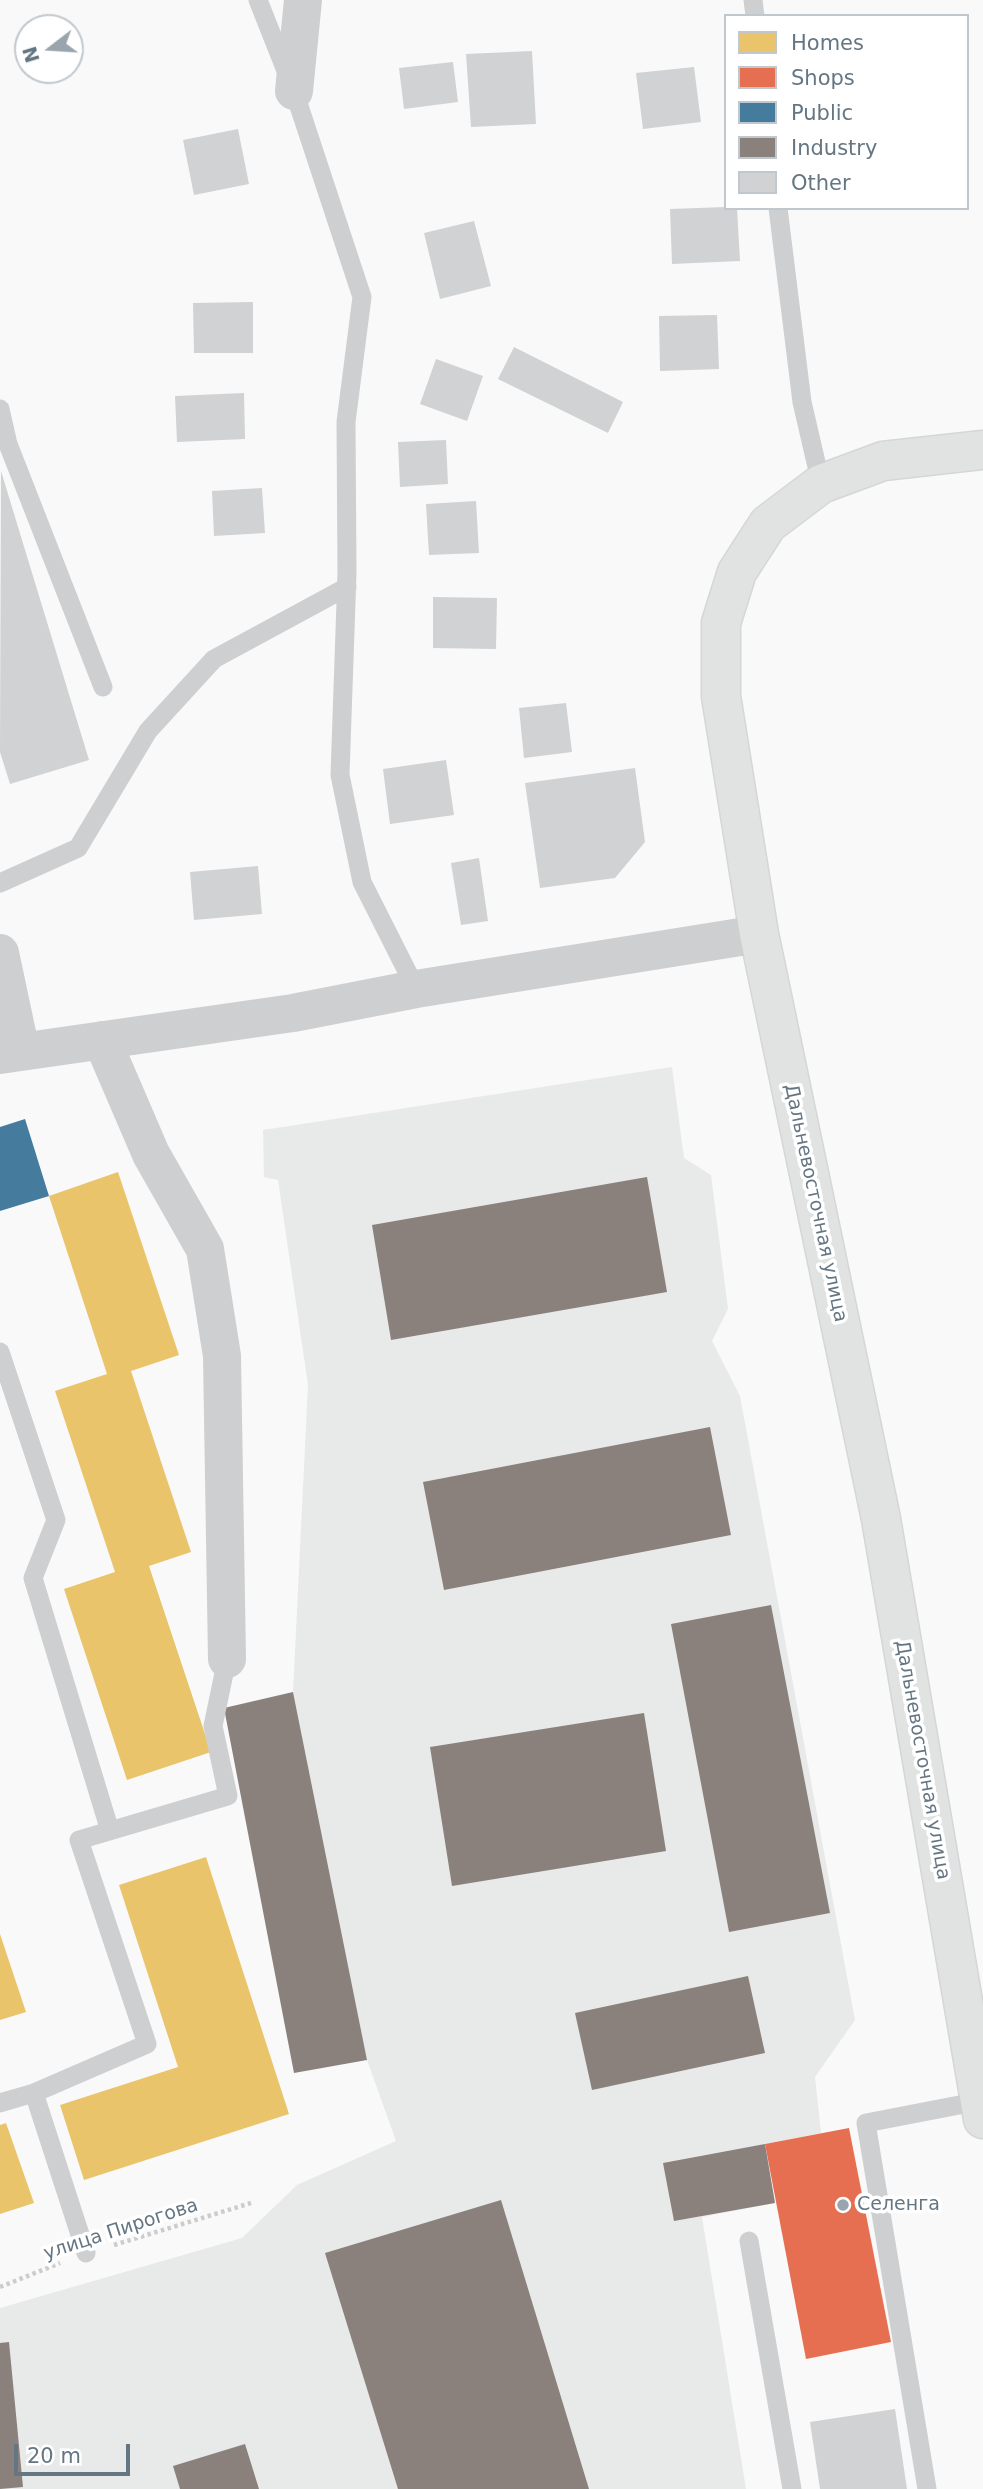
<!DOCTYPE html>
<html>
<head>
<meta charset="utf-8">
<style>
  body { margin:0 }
  #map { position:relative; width:983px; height:2489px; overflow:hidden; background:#f9f9f9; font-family:"DejaVu Sans",sans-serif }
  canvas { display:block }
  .legend { position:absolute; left:724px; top:14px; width:245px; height:196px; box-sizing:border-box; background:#fff; border:2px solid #c1c8cd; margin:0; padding:9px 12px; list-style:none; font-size:21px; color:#657683 }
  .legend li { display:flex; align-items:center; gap:14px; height:35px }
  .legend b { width:35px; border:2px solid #c1c8cd }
  .north { position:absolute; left:14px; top:14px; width:70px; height:70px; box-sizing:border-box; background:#fff; border:2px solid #c1c8cd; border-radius:50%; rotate:253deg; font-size:19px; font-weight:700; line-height:28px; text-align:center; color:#657683 }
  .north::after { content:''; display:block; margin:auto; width:24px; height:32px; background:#99a4ac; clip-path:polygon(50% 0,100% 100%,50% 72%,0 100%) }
  .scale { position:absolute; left:14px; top:2444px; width:116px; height:32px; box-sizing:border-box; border:4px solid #657683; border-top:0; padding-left:9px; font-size:21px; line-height:24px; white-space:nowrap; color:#657683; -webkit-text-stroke:5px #fff; paint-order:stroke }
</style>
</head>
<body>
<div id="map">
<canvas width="983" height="2489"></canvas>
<ul class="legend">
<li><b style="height:19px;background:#e9c46a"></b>Homes</li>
<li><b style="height:19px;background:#e76f51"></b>Shops</li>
<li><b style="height:19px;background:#457b9d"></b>Public</li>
<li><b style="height:19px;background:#8a817c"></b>Industry</li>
<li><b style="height:19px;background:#d0d2d3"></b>Other</li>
</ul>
<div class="north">N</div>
<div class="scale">20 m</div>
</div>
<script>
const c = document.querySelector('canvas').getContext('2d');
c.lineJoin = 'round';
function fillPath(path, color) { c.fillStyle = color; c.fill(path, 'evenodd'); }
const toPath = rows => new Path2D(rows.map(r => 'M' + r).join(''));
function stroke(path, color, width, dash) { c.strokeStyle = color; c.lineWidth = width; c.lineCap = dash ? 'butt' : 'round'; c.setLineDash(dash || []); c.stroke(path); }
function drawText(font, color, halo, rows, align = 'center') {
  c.font = font + ' "DejaVu Sans",sans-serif'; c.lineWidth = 7; c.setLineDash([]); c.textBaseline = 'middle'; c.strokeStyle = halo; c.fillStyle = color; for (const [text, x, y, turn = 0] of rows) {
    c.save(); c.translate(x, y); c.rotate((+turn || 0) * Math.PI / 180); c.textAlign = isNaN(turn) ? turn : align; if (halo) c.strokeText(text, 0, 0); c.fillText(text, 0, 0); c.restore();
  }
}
fillPath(toPath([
  [672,1067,684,1158,711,1175,728,1309,712,1341,740,1396,855,2020,815,2077,821,2133,765,2144,775,2203,702,2217,746,2489,0,2489,0,2308,242,2238,297,2185,396,2141,367,2060,293,1692,308,1385,278,1180,264,1177,263,1130]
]), '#e8e9e9');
fillPath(toPath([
  [118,1172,179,1355,131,1371,191,1552,149,1566,211,1752,127,1780,64,1589,115,1572,55,1391,107,1374,49,1196],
  [206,1857,289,2114,84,2180,60,2105,178,2067,119,1885],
  [0,1934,26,2012,0,2020],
  [6,2123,34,2203,0,2214,0,2125]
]), '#e9c46a');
fillPath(toPath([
  [849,2128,891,2342,806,2359,765,2144]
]), '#e76f51');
fillPath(toPath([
  [25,1119,49,1196,0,1211,0,1127]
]), '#457b9d');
fillPath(toPath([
  [647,1177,667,1292,391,1340,372,1225],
  [710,1427,731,1535,444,1590,423,1482],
  [771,1605,830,1913,729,1932,671,1624],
  [293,1692,367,2060,294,2073,224,1708],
  [644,1713,666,1851,452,1886,430,1747],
  [748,1976,765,2053,592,2090,575,2013],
  [765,2144,775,2203,674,2221,663,2163],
  [501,2200,589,2489,398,2489,325,2253],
  [9,2342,23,2487,0,2489,0,2343],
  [245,2444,259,2489,180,2489,173,2466]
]), '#8a817c');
fillPath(toPath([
  [532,51,536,124,471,127,466,54],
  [453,62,458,102,404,109,399,68],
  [694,67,701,122,643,129,636,73],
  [238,129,249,184,194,195,183,140],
  [726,207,737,208,740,261,672,264,670,209],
  [474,221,491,286,440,299,424,233],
  [253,302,253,353,194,353,193,303],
  [717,315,719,369,660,371,659,316],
  [514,347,623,402,608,433,498,379],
  [436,359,483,376,467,421,420,404],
  [244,393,245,439,177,442,175,396],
  [446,440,448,484,400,487,398,442],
  [1,471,89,760,10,784,0,752],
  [262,488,265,533,214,536,212,491],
  [476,501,479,553,429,555,426,504],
  [433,597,497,598,496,649,433,648],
  [566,703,572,752,524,758,519,708],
  [446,760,454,815,390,824,383,769],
  [635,768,645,842,615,878,540,888,525,783],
  [479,858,488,921,461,925,451,863],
  [258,866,262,914,194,920,190,872],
  [895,2409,907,2489,820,2489,810,2422]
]), '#d0d2d3');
const secondary = toPath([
  [983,450,883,461,821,484,768,524,737,572,721,623,721,696,759,934,881,1519,983,2119]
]);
stroke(secondary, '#d5d6d7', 41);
stroke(toPath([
  [114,2245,251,2203],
  [0,2287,60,2263]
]), '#cbcccd', 4.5, [3.5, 3.5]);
stroke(toPath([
  [258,0,294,91,362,297,346,422,347,573,340,775,362,882,416,989],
  [753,0,755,16],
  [778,208,802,402,821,484],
  [0,409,8,444,103,687],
  [0,883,78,848,148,731,214,659,347,587],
  [0,1352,56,1520,33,1578,110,1831],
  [34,2093,86,2253],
  [0,2103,34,2093,147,2044,79,1840,228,1796,213,1726,227,1659],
  [749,2241,792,2489],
  [927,2489,866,2123,980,2101]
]), '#cecfd0', 19);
stroke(toPath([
  [294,91,303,0],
  [0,953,21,1052],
  [102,1040,151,1154,205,1249,222,1356,227,1659],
  [0,1055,293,1013,416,989,759,934]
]), '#cecfd0', 38);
stroke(secondary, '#e1e2e2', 38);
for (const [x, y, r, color] of [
  [843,2205,7,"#99a4ac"]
]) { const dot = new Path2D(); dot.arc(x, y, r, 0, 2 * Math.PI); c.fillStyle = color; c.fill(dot); stroke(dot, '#fff', 2.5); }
drawText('19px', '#657683', '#fff', [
  ["Дальневосточная улица",815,1203,78],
  ["Дальневосточная улица",922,1760,80],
  ["улица Пирогова",121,2230,-18]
]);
drawText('19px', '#657683', '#fff', [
  ["Селенга",857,2205]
], 'left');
</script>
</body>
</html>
